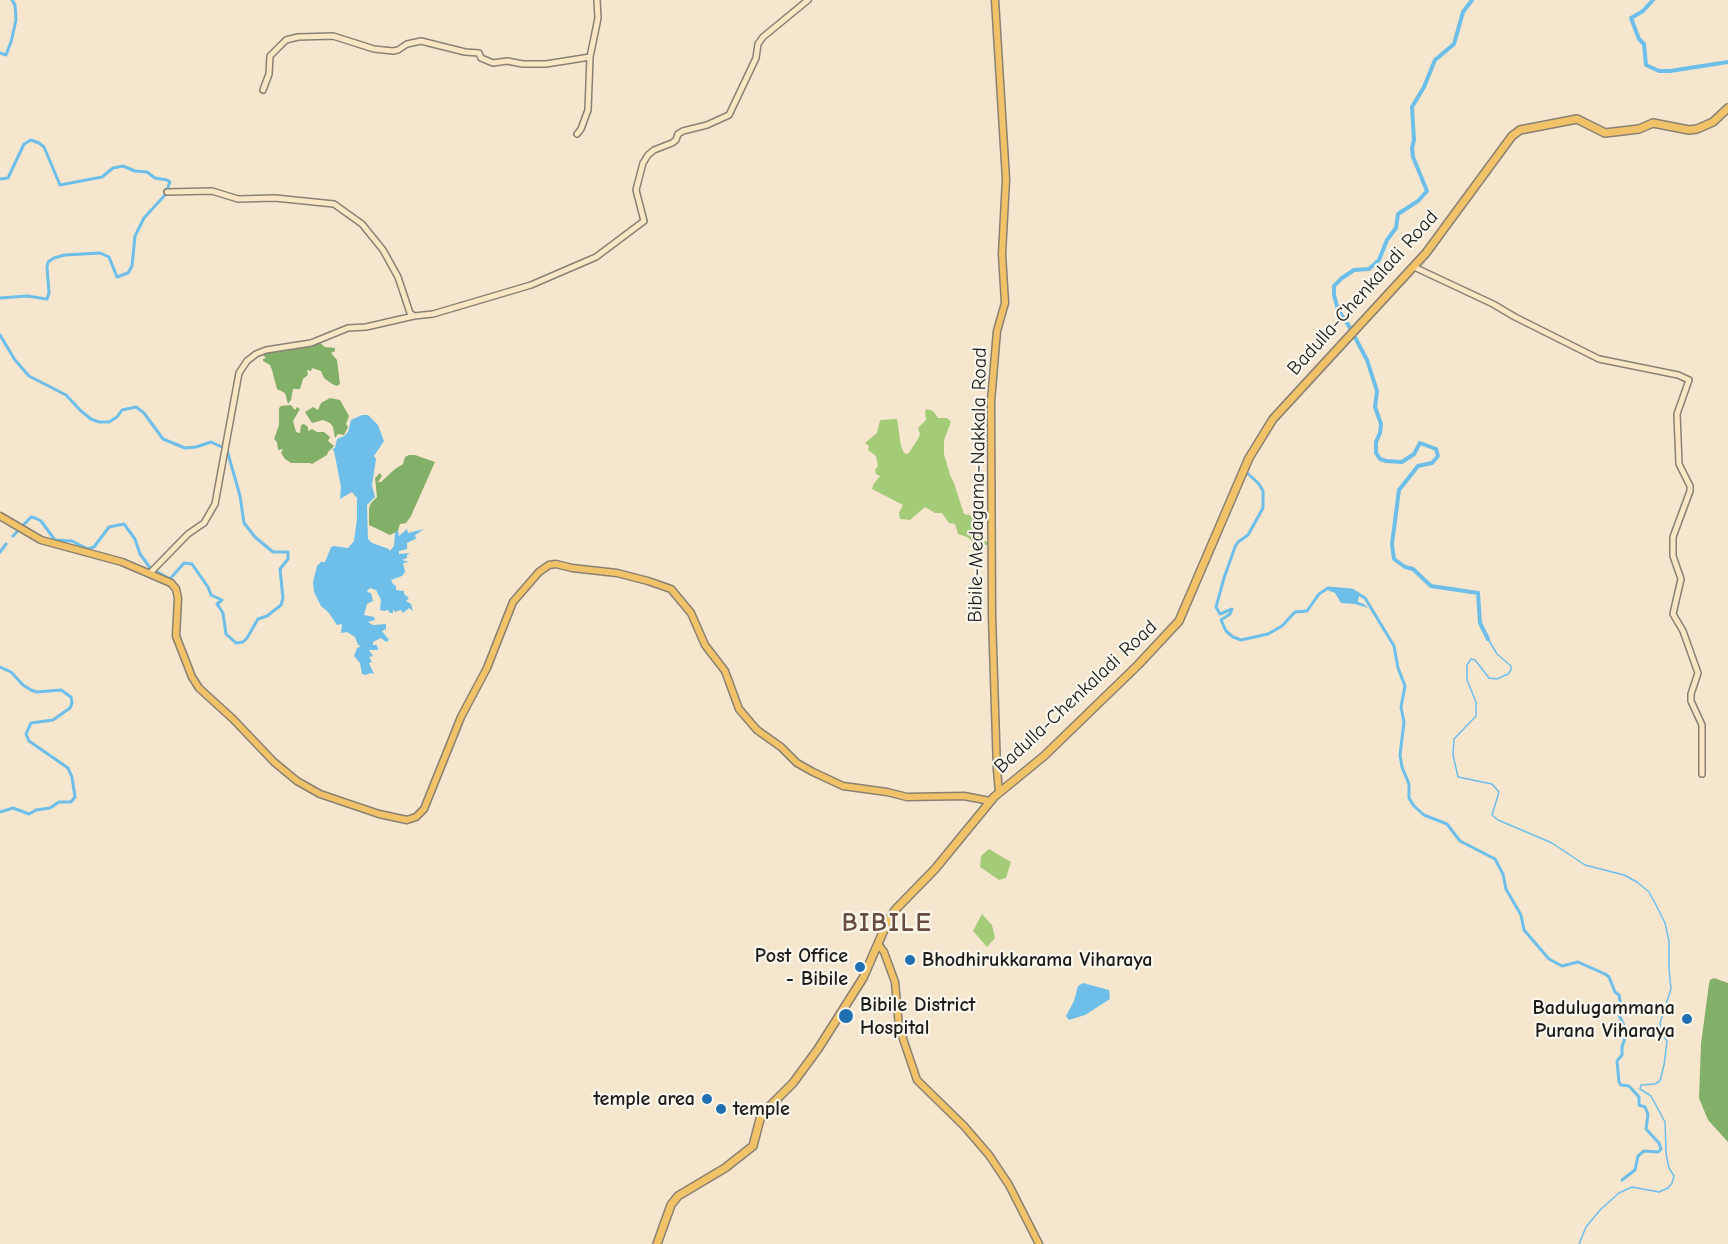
<!DOCTYPE html>
<html>
<head>
<meta charset="utf-8">
<style>
  body { margin:0 }
  canvas { display:block; background:#f6e6ce }
</style>
</head>
<body>
<canvas width="1728" height="1244"></canvas>
<script>
const c = document.querySelector('canvas').getContext('2d');
c.lineJoin = 'round';
function fillPath(path, color) { c.fillStyle = color; c.fill(path, 'evenodd'); }
const toPath = rows => new Path2D(rows.map(r => 'M' + r).join(''));
function stroke(path, color, width, dash) { c.strokeStyle = color; c.lineWidth = width; c.lineCap = dash ? 'butt' : 'round'; c.setLineDash(dash || []); c.stroke(path); }
function drawText(font, color, halo, rows, align = 'center') {
  c.font = font + ' "Comic Neue",sans-serif'; c.lineWidth = 4.5; c.setLineDash([]); c.textBaseline = 'middle'; c.strokeStyle = halo; c.fillStyle = color; for (const [text, x, y, turn = 0] of rows) {
    c.save(); c.translate(x, y); c.rotate((+turn || 0) * Math.PI / 180); c.textAlign = isNaN(turn) ? turn : align; if (halo) c.strokeText(text, 0, 0); c.fillText(text, 0, 0); c.restore();
  }
}
fillPath(toPath([
  [927,409,933,411,938,418,947,418,951,422,944,440,944,454,950,475,954,483,964,514,973,516,978,522,980,528,980,535,983,537,983,541,988,542,988,545,977,545,967,537,958,534,955,524,949,523,942,513,935,513,925,507,910,520,900,519,899,513,903,505,872,489,873,485,880,476,876,474,875,470,878,466,876,456,868,450,869,446,865,443,877,433,880,420,897,419,901,446,904,453,908,454,918,439,920,434,918,428,926,420,925,411],
  [989,849,1011,862,1006,878,999,880,980,867,981,856],
  [982,914,992,925,995,938,987,947,973,931]
]), '#a4cc78');
fillPath(toPath([
  [319,342,325,347,335,348,335,351,331,353,337,360,340,384,337,386,332,384,324,378,321,371,312,368,311,371,307,370,308,375,303,379,300,389,293,389,291,400,288,404,285,393,277,389,272,370,270,365,263,361,263,359,266,358,261,353],
  [330,398,340,400,349,416,346,424,348,427,344,435,338,434,335,438,333,427,330,423,323,420,312,423,305,412,313,407,318,410,321,403],
  [291,405,295,410,297,407,300,409,293,421,296,432,300,433,301,425,304,424,308,427,308,431,312,429,317,432,324,432,330,437,328,441,334,446,328,452,327,455,312,464,310,463,291,463,285,459,281,453,283,449,278,450,277,442,274,439,279,425,279,408,281,406],
  [409,455,415,455,435,462,411,516,406,523,400,524,398,531,390,535,369,525,369,508,371,503,377,497,375,478,380,473,382,476,378,482,381,482,395,469,403,464,405,457],
  [1714,978,1728,983,1728,1142,1708,1120,1699,1098,1701,1044,1709,984,1710,980]
]), '#83b068');
fillPath(toPath([
  [362,415,368,415,378,425,384,441,374,456,376,459,372,485,375,497,367,505,368,539,372,543,389,549,390,551,394,546,395,532,398,531,399,536,407,529,408,533,424,529,414,536,417,538,407,543,407,549,399,551,399,554,410,553,407,555,407,558,402,560,409,562,403,563,405,572,402,576,391,580,393,584,396,586,396,590,404,591,404,594,409,598,406,601,411,604,413,611,409,608,403,613,401,610,395,612,393,609,393,613,390,613,388,610,384,611,380,610,381,600,376,590,370,588,368,590,367,592,371,593,373,601,367,604,364,615,374,617,375,620,368,622,373,625,386,624,386,629,382,631,389,640,386,642,381,638,373,642,373,645,377,645,378,650,369,650,373,656,369,657,372,662,369,663,374,674,370,673,366,675,362,674,360,663,354,656,357,648,361,646,358,645,355,637,347,632,341,633,342,624,337,625,329,613,321,606,314,592,313,582,317,566,321,562,325,562,331,547,334,546,348,548,354,541,357,519,357,498,352,492,340,499,341,487,334,451,332,449,335,448,337,439,344,436,348,432,351,420],
  [1338,589,1355,592,1359,596,1358,602,1364,604,1372,612,1368,608,1355,604,1341,603,1335,593,1327,590],
  [1083,983,1109,990,1110,999,1085,1015,1069,1020,1066,1016,1074,1001,1078,986]
]), '#6dbfe9');
stroke(toPath([
  [1488,639,1497,654,1511,666,1511,670,1508,674,1497,679,1489,678,1475,660,1471,659,1467,665,1467,680,1476,702,1476,716,1454,739,1453,755,1458,777,1492,784,1499,792,1492,815,1498,820,1552,843,1585,865,1624,875,1637,882,1649,892,1656,905,1665,923,1669,941,1669,968,1671,989,1660,1023,1661,1033,1667,1041,1664,1065,1660,1081,1655,1084,1641,1085,1640,1089,1651,1096,1665,1122,1666,1153,1669,1168,1674,1176,1672,1183,1668,1188,1659,1192,1632,1187,1619,1193,1601,1209,1586,1227,1579,1244]
]), '#6dbfe9', 1.5);
stroke(toPath([
  [0,53,6,55,11,42,16,20,15,5,12,0],
  [0,179,8,178,24,144,31,140,39,143,44,147,60,185,102,177,113,168,123,166,135,171,147,172,155,178,167,180,170,182,165,195,144,218,135,236,132,266,128,273,117,277,109,257,100,253,65,255,54,258,48,262,47,267,49,293,47,299,27,296,0,298],
  [0,335,15,360,29,376,66,395,81,411,91,419,99,422,109,422,117,417,122,410,136,407,144,413,163,439,185,448,196,447,211,442,224,448],
  [1245,471,1259,484,1263,491,1263,508,1248,535,1238,542,1235,547,1224,578,1216,607,1220,614,1232,609,1230,614,1221,620,1226,631,1233,637,1241,640,1268,634,1282,626,1295,612,1307,611,1319,594,1328,588,1352,590,1365,598,1394,646,1398,668,1405,686,1401,707,1404,722,1400,755,1402,767,1409,784,1409,798,1414,806,1424,815,1447,824,1460,841,1495,859,1503,874,1506,889,1521,915,1524,930,1549,959,1562,966,1578,962,1605,974,1609,977,1615,992,1619,995,1621,1006,1618,1013,1627,1032,1622,1047,1622,1055,1617,1061,1619,1082,1621,1085,1629,1086,1639,1097,1639,1105,1645,1107,1648,1114,1646,1129,1659,1143,1661,1149,1658,1152,1644,1151,1638,1156,1635,1170,1622,1180],
  [13,536,31,517,35,518,41,521,55,540,72,541,88,549,94,547,109,527,124,524,135,539,140,554,151,569],
  [0,552,6,544],
  [154,570,170,579,184,563,192,564,208,587,211,595,222,600,217,604,223,613,226,634,236,643,243,642,247,638,258,619,267,616,281,605,283,598,280,569,288,559,288,552,273,552,255,537,244,523,240,496,227,450],
  [0,667,11,672,23,685,31,690,37,692,61,690,71,697,72,703,70,708,53,720,31,723,26,734,29,741,68,768,72,777,75,797,71,802,59,802,50,808,36,810,29,814,13,808,0,812]
]), '#6dbfe9', 3);
stroke(toPath([
  [1472,0,1463,12,1454,44,1435,60,1424,87,1412,107,1414,140,1412,148,1413,157,1427,191,1418,201,1398,214,1396,228,1387,240,1379,260,1369,269,1354,270,1342,278,1334,286,1334,295,1338,310,1349,326,1367,360,1377,391,1375,407,1381,424,1380,433,1376,442,1376,453,1380,459,1386,461,1402,462,1414,454,1420,443,1436,449,1438,456,1432,463,1418,466,1399,490,1392,544,1394,559,1405,567,1413,569,1431,586,1478,593,1480,623,1488,639],
  [1653,0,1643,11,1631,18,1639,39,1644,44,1646,65,1659,71,1670,71,1728,62]
]), '#6dbfe9', 4);
const secondary = toPath([
  [263,90,269,74,270,56,286,40,298,37,333,36,374,49,393,51,398,50,407,44,421,41,465,52,479,53,481,58,493,63,507,61,523,64,546,64,590,57],
  [577,134,581,129,588,110,590,57,598,18,597,0],
  [167,192,212,191,238,199,275,198,334,204,362,224,383,250,398,277,410,313,414,316],
  [1414,267,1493,304,1515,317,1599,359,1678,375,1689,380,1677,414,1679,464,1690,486,1690,491,1673,537,1673,556,1681,579,1673,614,1683,631,1698,673,1691,694,1691,701,1702,725,1702,774],
  [150,573,188,534,204,523,215,504,239,373,247,361,256,354,266,350,311,343,348,328,366,327,414,316,433,314,531,285,596,257,644,221,636,190,643,163,648,155,654,150,672,143,676,140,678,134,683,131,707,125,729,115,756,58,758,44,763,37,808,0]
]);
const primary = toPath([
  [995,0,1006,179,1002,254,1005,303,997,331,991,401,992,616,997,770,999,792],
  [0,516,41,540,122,562,171,583,176,589,178,598,176,636,192,677,199,688,233,719,274,762,297,781,320,794,379,814,407,820,416,817,424,809,461,717,487,668,513,602,539,572,549,565,556,564,572,568,617,573,648,581,671,589,691,613,705,645,725,671,739,709,757,730,781,747,797,763,813,772,843,786,887,792,907,797,964,796,990,801],
  [878,944,884,952,895,982,899,1027,917,1080,964,1126,989,1155,1009,1185,1039,1244]
]);
const trunk = toPath([
  [657,1244,671,1205,678,1196,725,1168,753,1146,760,1119,764,1112,793,1083,818,1049,863,978,887,923,895,910,935,869,994,797,1044,756,1138,665,1179,621,1249,458,1273,419,1426,253,1512,136,1520,130,1577,119,1605,133,1639,129,1653,123,1689,130,1697,129,1713,122,1728,108]
]);
stroke(secondary, '#898175', 8);
stroke(primary, '#898175', 9);
stroke(trunk, '#898175', 10);
stroke(secondary, '#f9e7c3', 5);
stroke(primary, '#f1c369', 6);
stroke(trunk, '#f1c369', 7);
for (const [x, y, r, color] of [
  [910,960,6,"#1f6fb2"],
  [860,967,6,"#1f6fb2"],
  [846,1016,8,"#1f6fb2"],
  [1687,1019,6,"#1f6fb2"],
  [707,1099,6,"#1f6fb2"],
  [721,1109,6,"#1f6fb2"]
]) { const dot = new Path2D(); dot.arc(x, y, r, 0, 2 * Math.PI); c.fillStyle = color; c.fill(dot); stroke(dot, '#fbf7ec', 2); }
drawText('20px', '#1c1c1c', '#fbf7ec', [
  ["Badulla-Chenkaladi Road",1363,293,-48],
  ["Bibile-Medagama-Nakkala Road",978,485,-89],
  ["Badulla-Chenkaladi Road",1076,697,-43]
]);
drawText('bold 20px', '#1c1c1c', '#fbf7ec', [
  ["Post Office",848,956],
  ["- Bibile",848,979],
  ["Bhodhirukkarama Viharaya",922,960,"left"],
  ["Bibile District",860,1005,"left"],
  ["Hospital",860,1028,"left"],
  ["Badulugammana",1675,1008],
  ["Purana Viharaya",1675,1031],
  ["temple area",695,1099],
  ["temple",733,1109,"left"]
], 'right');
c.letterSpacing = '1.5px';
drawText('bold 26px', '#684c42', '#fbf7ec', [
  ["BIBILE",887,924]
]);
c.letterSpacing = '0px';
</script>
</body>
</html>
